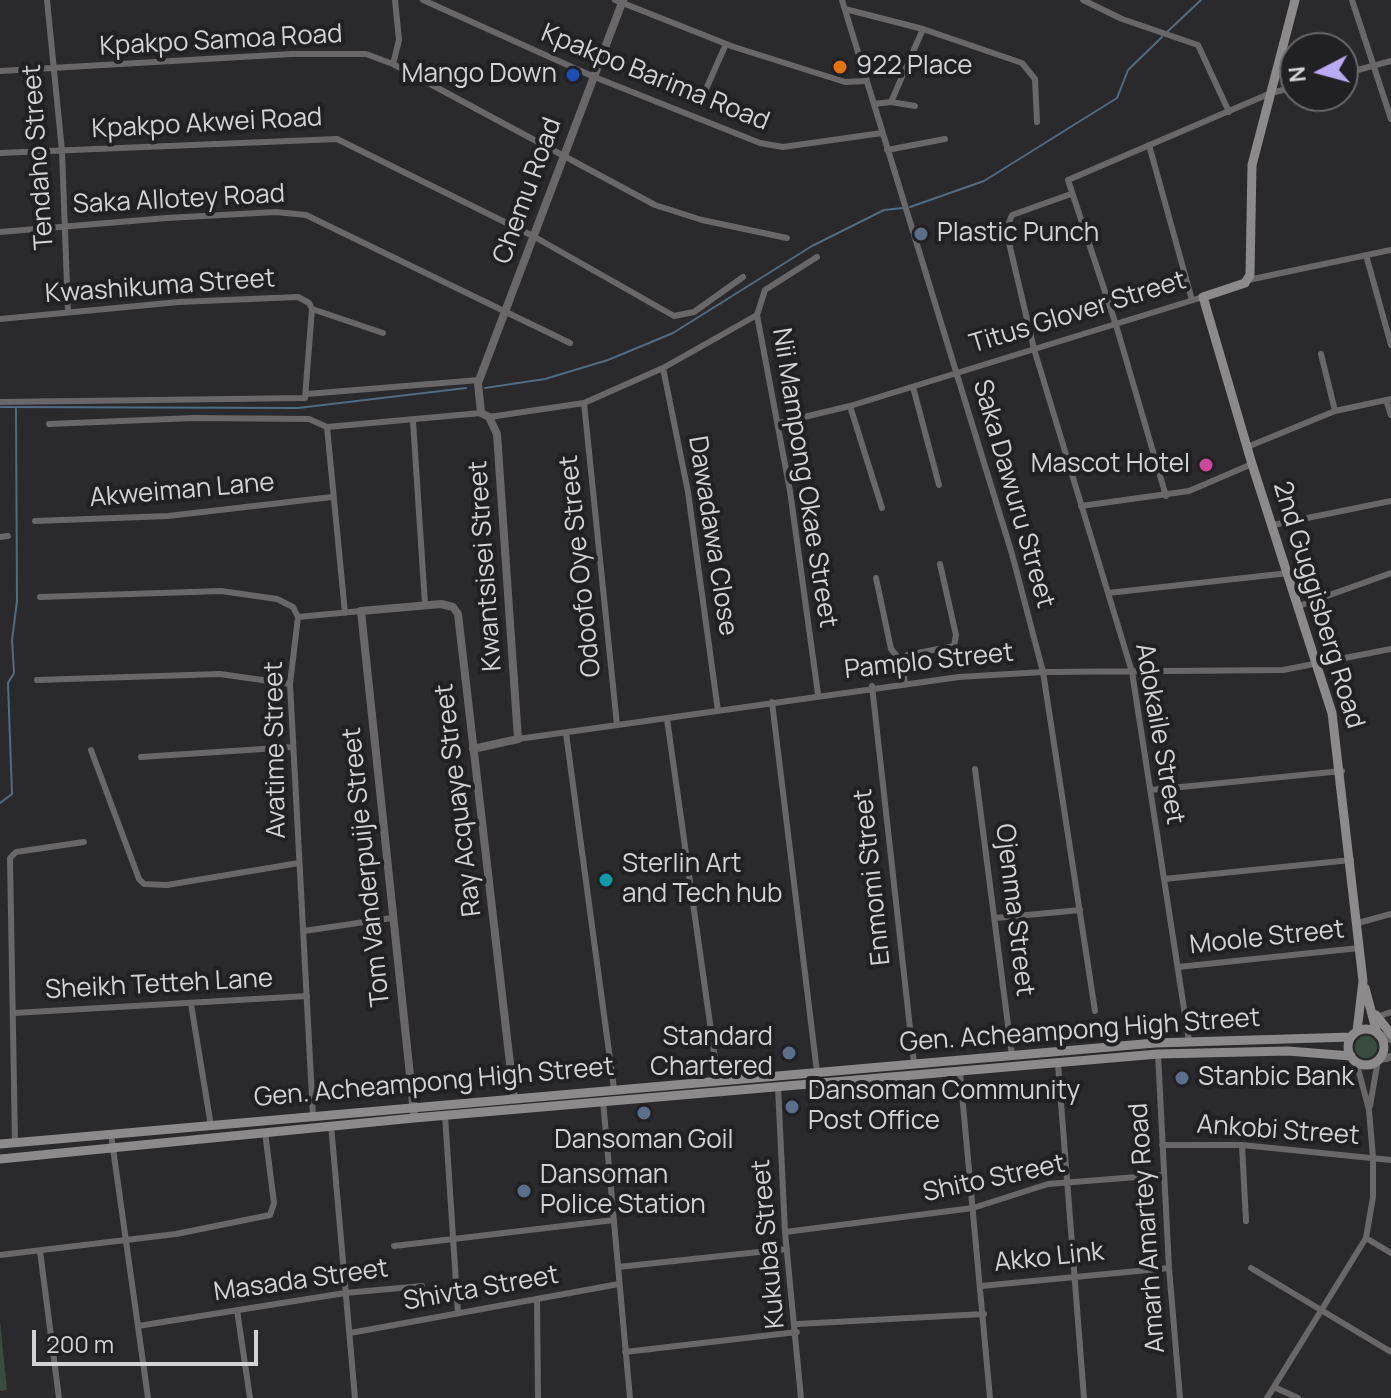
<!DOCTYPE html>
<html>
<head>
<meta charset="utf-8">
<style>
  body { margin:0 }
  #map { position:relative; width:1391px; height:1398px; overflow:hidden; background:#2a292c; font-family:Manrope,sans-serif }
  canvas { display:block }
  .north { position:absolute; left:1279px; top:32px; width:80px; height:80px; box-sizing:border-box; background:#212023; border:2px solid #68676a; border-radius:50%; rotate:264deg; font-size:22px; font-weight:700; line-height:32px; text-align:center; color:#d3d2d4 }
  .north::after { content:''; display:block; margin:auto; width:28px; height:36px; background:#bbaaf6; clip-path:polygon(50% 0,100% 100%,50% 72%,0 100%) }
  .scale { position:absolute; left:32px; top:1330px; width:226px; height:36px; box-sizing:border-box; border:4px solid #d3d2d4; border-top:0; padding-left:10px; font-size:24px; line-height:28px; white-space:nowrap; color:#d3d2d4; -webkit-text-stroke:6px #212023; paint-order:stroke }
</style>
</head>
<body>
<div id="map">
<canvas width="1391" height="1398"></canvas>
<div class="north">N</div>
<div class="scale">200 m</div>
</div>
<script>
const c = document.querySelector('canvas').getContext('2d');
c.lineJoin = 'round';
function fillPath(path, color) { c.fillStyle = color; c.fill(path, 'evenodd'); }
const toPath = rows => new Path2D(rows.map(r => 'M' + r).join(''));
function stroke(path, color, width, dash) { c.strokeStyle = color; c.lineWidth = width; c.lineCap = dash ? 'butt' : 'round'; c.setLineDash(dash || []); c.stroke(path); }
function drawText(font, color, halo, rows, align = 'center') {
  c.font = font + ' Manrope,sans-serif'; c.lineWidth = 8; c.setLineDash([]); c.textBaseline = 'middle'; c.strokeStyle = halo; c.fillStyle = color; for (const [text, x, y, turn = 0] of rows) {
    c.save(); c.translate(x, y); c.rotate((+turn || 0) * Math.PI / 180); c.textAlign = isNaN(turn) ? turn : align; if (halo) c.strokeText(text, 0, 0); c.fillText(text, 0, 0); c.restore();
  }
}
fillPath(toPath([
  '1355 1047a11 11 0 1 1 22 0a11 11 0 1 1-22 0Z',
  [0,1321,7,1390,0,1391]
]), '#384d3f');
stroke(toPath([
  [1167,32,1201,0],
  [910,207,984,181,1117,98,1128,70,1162,37],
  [485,388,545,379,608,360,673,333,812,246,884,210,903,208],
  [0,407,298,408,466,388],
  [0,803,12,794,8,683,14,673,12,640,17,601,16,408]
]), '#516c80', 2);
stroke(toPath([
  [47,0,62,151,68,312],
  [423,0,592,76,760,143,783,147,882,133],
  [615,0,734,47,845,82,867,81],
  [842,0,1012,554,1043,672,1095,1011],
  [1083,0,1122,19,1198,45,1229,112],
  [1352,0,1391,119],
  [845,9,923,29,1022,63,1035,79,1037,122],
  [393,64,399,40,395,0],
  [0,71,292,54,366,54,393,64,655,205,702,220,787,238],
  [1343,74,1391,61],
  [706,89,726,44],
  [891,102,915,106],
  [874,104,891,102,923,29],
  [1149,145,1192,300],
  [887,150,945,139],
  [0,153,337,139,533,236,674,316,694,312,743,277],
  [1071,194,1012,215,1006,230,1034,349,1132,672,1189,1041],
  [0,232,167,218,276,212,306,215,570,343],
  [1366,255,1391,345],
  [817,257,765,290,757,315,790,491,818,694],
  [1248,280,1391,250],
  [312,309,383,333],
  [0,319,179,302,298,297,309,303,312,309,305,398,0,402],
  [1321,354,1335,411],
  [663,368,688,492,718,711],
  [913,387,939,485],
  [307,394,479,380],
  [1386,400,1391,415],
  [584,403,617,725],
  [850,406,882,508],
  [489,417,584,403,663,368,757,315],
  [413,421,425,604],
  [779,423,850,406,1203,297],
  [49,424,194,418,309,419,327,427],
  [327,427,345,613],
  [327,427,481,413],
  [1247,447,1335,411,1391,399],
  [1166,496,1116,325,1068,180,1271,93,1295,87],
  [1081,506,1189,491,1252,464],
  [35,521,168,516,332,497],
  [1273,525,1391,501],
  [0,537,8,536],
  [876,578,891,649,902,662],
  [1108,593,1289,573],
  [40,597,221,591,277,599,293,607,298,617],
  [1299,606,1391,573],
  [298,617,290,684,313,1116],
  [298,617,361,611],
  [37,680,220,674,290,684],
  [905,683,902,662,907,655,954,646,956,635,940,564],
  [872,686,914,1064],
  [772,702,817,1072],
  [667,719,718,1080],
  [566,733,614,1089],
  [518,739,959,677,1043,672,1283,670,1391,649],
  [91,750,139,879,144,884,167,885,299,863],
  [141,757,293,747],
  [975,769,1012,1056],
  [1151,790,1342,771],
  [1164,879,1351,860],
  [996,918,1080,910],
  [1358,923,1391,914],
  [304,931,392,918],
  [1178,967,1359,948],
  [191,1004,211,1126],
  [14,1013,307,996],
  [1377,1017,1391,1012],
  [1158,1054,1169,1268,1180,1398],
  [1058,1064,1084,1398],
  [960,1072,990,1398],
  [778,1087,785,1232,801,1398],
  [603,1101,630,1398],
  [1370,1106,1378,1060],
  [445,1115,458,1313],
  [331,1125,355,1398],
  [111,1134,148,1398],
  [15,1143,10,858,16,852,84,842],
  [1162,1145,1242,1145,1391,1160],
  [1242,1145,1246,1221],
  [785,1232,973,1208,1048,1184,1163,1175],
  [1366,1238,1391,1253],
  [394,1246,614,1220],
  [40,1251,59,1398],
  [0,1255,176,1234,270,1215,274,1203,265,1132],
  [618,1267,787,1249],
  [1251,1268,1391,1352],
  [981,1286,1169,1268],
  [537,1300,538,1398],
  [237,1310,250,1398],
  [797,1324,984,1314],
  [138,1326,345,1293,422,1286],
  [350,1333,619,1284],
  [625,1352,797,1332],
  [1274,1387,1298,1398],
  [1267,1398,1366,1238,1373,1197,1373,1157,1369,1110,1356,1061]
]), '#696768', 6);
stroke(toPath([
  [473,749,518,739,497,434,489,417,481,413,478,383,623,0],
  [1379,1035,1391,1039],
  [1380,1059,1391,1057],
  [414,1113,361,611,441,604,453,607,458,614,514,1098]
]), '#696768', 8);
stroke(toPath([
  [1295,0,1252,165,1250,275,1245,283,1203,297,1252,464,1332,713,1363,981,1357,1031],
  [1365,988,1377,1033],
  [1376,1015,1391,1034],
  '1348 1047a18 18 0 1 1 36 0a18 18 0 1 1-36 0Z',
  [0,1144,1155,1043,1351,1037],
  [0,1159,414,1118,1158,1054,1288,1051,1351,1056]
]), '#8d8a8b', 9);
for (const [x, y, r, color] of [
  [840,67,8,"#e8710a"],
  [573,75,8,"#1a4fb4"],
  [921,234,8,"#5c6f8a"],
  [1206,465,8,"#d1479c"],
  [606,880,8,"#0f9aa8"],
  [789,1053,8,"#5c6f8a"],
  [1182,1078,8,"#5c6f8a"],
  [792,1107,8,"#5c6f8a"],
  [644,1113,8,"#5c6f8a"],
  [524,1191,8,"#5c6f8a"]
]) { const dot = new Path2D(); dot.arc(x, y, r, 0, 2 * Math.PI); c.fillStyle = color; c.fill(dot); stroke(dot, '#212023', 3); }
drawText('26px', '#d3d2d4', '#212023', [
  ["Kpakpo Samoa Road",221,41,-3],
  ["Kpakpo Barima Road",655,78,22],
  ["Kpakpo Akwei Road",207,124,-3],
  ["Tendaho Street",39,157,-94],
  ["Chemu Road",528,191,-70],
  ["Saka Allotey Road",179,200,-3],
  ["Kwashikuma Street",160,287,-4],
  ["Titus Glover Street",1078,313,-17],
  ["Nii Mampong Okae Street",804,478,81],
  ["Akweiman Lane",182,491,-5],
  ["Saka Dawuru Street",1013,494,74],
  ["Dawadawa Close",712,536,81],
  ["Kwantsisei Street",486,566,-94],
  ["Odoofo Oye Street",581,566,-96],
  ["2nd Guggisberg Road",1318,605,73],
  ["Pamplo Street",929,662,-6],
  ["Adokaile Street",1159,734,80],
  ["Avatime Street",276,750,-91],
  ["Ray Acquaye Street",459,800,-97],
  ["Tom Vanderpuije Street",367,867,-96],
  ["Enmomi Street",873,877,-96],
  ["Ojenma Street",1014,910,83],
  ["Moole Street",1267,938,-6],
  ["Sheikh Tetteh Lane",159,985,-3],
  ["Gen. Acheampong High Street",1080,1031,-4],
  ["Gen. Acheampong High Street",434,1083,-5],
  ["Ankobi Street",1278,1131,4],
  ["Shito Street",994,1179,-12],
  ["Amarh Amartey Road",1148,1228,-94],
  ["Kukuba Street",769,1244,-95],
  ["Akko Link",1049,1258,-6],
  ["Masada Street",301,1281,-8],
  ["Shivta Street",481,1289,-10]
]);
drawText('26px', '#d3d2d4', '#212023', [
  ["922 Place",856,67],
  ["Mango Down",557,75,"right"],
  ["Plastic Punch",937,234],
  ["Mascot Hotel",1190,465,"right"],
  ["Sterlin Art",622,865],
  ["and Tech hub",622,895],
  ["Standard",773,1038,"right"],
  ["Chartered",773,1068,"right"],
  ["Stanbic Bank",1198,1078],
  ["Dansoman Community",808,1092],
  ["Post Office",808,1122],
  ["Dansoman Goil",644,1141,"center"],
  ["Dansoman",540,1176],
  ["Police Station",540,1206]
], 'left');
</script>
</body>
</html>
